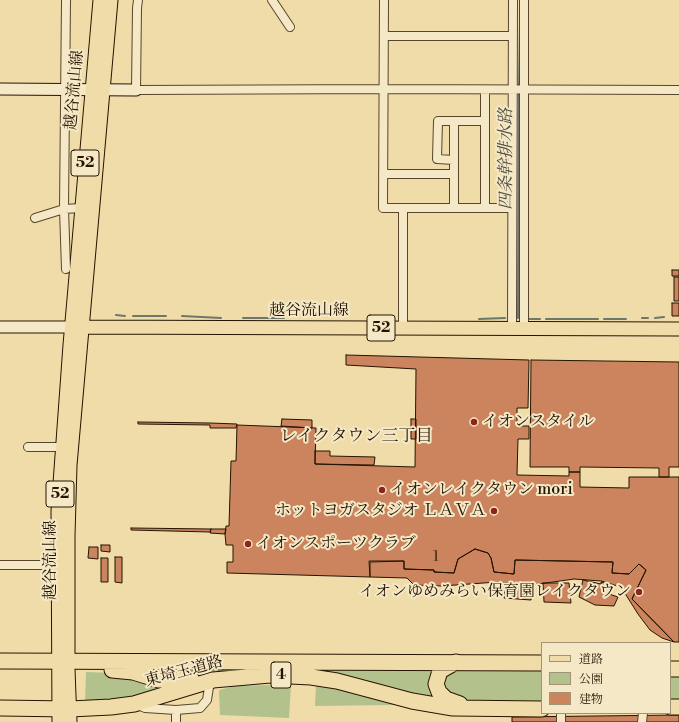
<!DOCTYPE html>
<html>
<head>
<meta charset="utf-8">
<style>
  body { margin:0 }
  #map { position:relative; width:679px; height:722px; overflow:hidden; background:#f0dca9; font-family:"Libre Bodoni","Noto Serif JP",serif }
  canvas { display:block }
  .legend { position:absolute; left:541px; top:642px; width:130px; height:72px; box-sizing:border-box; background:#f5e8c7; border:1px solid #a29378; margin:0; padding:5px 7px; list-style:none; font-size:12px; color:#251401 }
  .legend li { display:flex; align-items:center; gap:8px; height:20px }
  .legend b { width:20px; border:1px solid #a29378 }
</style>
</head>
<body>
<div id="map">
<canvas width="679" height="722"></canvas>
<ul class="legend">
<li><b style="height:5px;background:#f0dca9"></b>道路</li>
<li><b style="height:11px;background:#b3c28d"></b>公園</li>
<li><b style="height:11px;background:#cb845e"></b>建物</li>
</ul>
</div>
<script>
const c = document.querySelector('canvas').getContext('2d');
c.lineJoin = 'round';
function fillPath(path, color) { c.fillStyle = color; c.fill(path, 'evenodd'); }
const toPath = rows => new Path2D(rows.map(r => 'M' + r).join(''));
function stroke(path, color, width, dash) { c.strokeStyle = color; c.lineWidth = width; c.lineCap = dash ? 'butt' : 'round'; c.setLineDash(dash || []); c.stroke(path); }
function drawText(font, color, halo, rows, align = 'center') {
  c.font = font + ' "Libre Bodoni","Noto Serif JP",serif'; c.lineWidth = 4; c.setLineDash([]); c.textBaseline = 'middle'; c.strokeStyle = halo; c.fillStyle = color; for (const [text, x, y, turn = 0] of rows) {
    c.save(); c.translate(x, y); c.rotate((+turn || 0) * Math.PI / 180); c.textAlign = isNaN(turn) ? turn : align; if (halo) c.strokeText(text, 0, 0); c.fillText(text, 0, 0); c.restore();
  }
}
fillPath(toPath([
  [439,666,444,703,355,681,224,675,167,677,133,668],
  [542,668,542,705,459,700,444,690,443,675,452,669],
  [86,672,115,673,183,684,135,699,85,704],
  [670,674,679,675,679,703,670,703],
  [267,685,291,686,289,718,220,715,219,690,235,686],
  [316,685,357,693,396,704,393,705,315,706]
]), '#b3c28d');
stroke(toPath([
  [520,0,520,7],
  [519,87,520,23],
  [116,315,125,316],
  [133,316,166,316],
  [182,316,221,318],
  [243,318,284,318],
  [518,318,519,91],
  [642,318,648,318],
  [655,318,664,317],
  [479,319,505,318],
  [528,319,540,319],
  [546,319,598,319],
  [604,319,626,319]
]), '#6d776b', 2);
const building = toPath([
  [672,270,679,270,679,276,672,276,672,270],
  [674,277,679,277,679,301,674,301,674,277],
  [672,303,679,303,679,316,672,316,672,303],
  [346,355,529,360,528,408,517,408,517,426,529,426,529,439,518,439,517,475,569,476,569,472,580,472,580,487,629,488,629,477,679,477,679,642,674,642,632,599,646,570,639,564,629,574,612,573,613,562,515,560,514,574,494,572,491,558,488,553,475,549,458,559,454,573,434,572,434,570,404,569,404,561,370,562,370,577,227,573,227,562,233,562,233,545,226,545,225,534,226,526,229,526,231,461,236,461,237,425,316,428,315,464,415,467,416,369,346,365,346,355],
  [531,360,679,362,679,467,669,467,669,477,659,477,659,468,580,467,580,472,569,472,569,467,530,467,531,360],
  [282,419,312,420,312,428,281,426,282,419],
  [411,419,416,419,416,439,411,439,411,419],
  [138,422,210,423,237,424,236,428,210,428,210,425,138,424,138,422],
  [315,451,330,451,330,456,375,457,374,465,315,464,315,451],
  [131,528,211,529,210,532,131,530,131,528],
  [211,529,226,529,225,534,210,533,211,529],
  [101,545,110,545,110,552,101,551,101,545],
  [89,547,98,547,98,559,88,558,89,547],
  [475,549,488,553,491,558,494,572,514,574,515,560,613,562,612,573,629,574,639,564,646,570,632,599,674,642,662,638,650,630,638,614,621,587,601,581,574,579,532,585,497,582,442,586,414,585,407,578,370,577,369,561,404,561,404,569,434,570,434,572,454,573,458,559,475,549],
  [115,557,122,557,122,583,115,582,115,557],
  [101,558,108,558,108,582,101,582,101,558],
  [583,580,601,584,601,582,605,583,603,592,618,597,614,606,595,605,579,597,583,580],
  [497,582,532,585,531,600,504,598,505,590,496,590,497,582],
  [543,583,569,583,571,603,544,602,543,583],
  [679,715,679,722,512,722,512,717,679,715]
]);
fillPath(building, '#cb845e');
stroke(building, '#251401', 1);
const street = toPath([
  [66,0,64,209,66,269],
  [138,0,137,8,136,90,384,89],
  [272,0,290,27],
  [384,0,383,208,512,208],
  [384,36,513,36],
  [384,89,679,90],
  [454,121,454,208],
  [454,160,437,159,438,121,485,121],
  [383,174,454,174],
  [485,208,485,90],
  [35,218,64,209,81,208],
  [403,328,403,208],
  [512,328,513,0],
  [524,328,524,0],
  [28,447,62,447],
  [0,565,58,565],
  [138,705,145,708,176,710,200,708,207,700,209,687,213,681],
  [176,710,176,722],
  [561,713,561,722],
  [642,722,643,713]
]);
const secondary = toPath([
  [0,89,136,90],
  [0,327,71,327]
]);
const primary = toPath([
  [75,327,679,329],
  [59,722,58,511,70,345,100,0],
  [70,722,68,669,68,536,70,465,111,0]
]);
const highway = toPath([
  [0,661,542,663],
  [456,662,440,671,436,684,439,692,446,699,460,704],
  [670,669,679,669],
  [112,670,133,672,159,680,192,680],
  [670,707,679,707],
  [0,708,70,709,111,707,134,704,213,680,270,675,311,677,337,681,412,701,453,708,542,709]
]);
stroke(street, '#58462b', 10);
stroke(secondary, '#251401', 13);
stroke(primary, '#251401', 15);
stroke(highway, '#251401', 17);
stroke(street, '#f5e8c7', 8);
stroke(secondary, '#f5e8c7', 11);
stroke(primary, '#f0dca9', 13);
stroke(highway, '#f0dca9', 15);
for (const [x, y, r, color] of [
  [474,422,4,"#8f2418"],
  [382,490,4,"#8f2418"],
  [494,511,4,"#8f2418"],
  [248,544,4,"#8f2418"],
  [639,592,4,"#8f2418"]
]) { const dot = new Path2D(); dot.arc(x, y, r, 0, 2 * Math.PI); c.fillStyle = color; c.fill(dot); stroke(dot, '#f5e8c7', 1.5); }
drawText('14px', '#4e3018', null, [
  ["1",436,558]
]);
for (const [x, y, w] of [
  [85,163,28],
  [381,328,28],
  [60,494,28],
  [281,675,20]
]) { const box = new Path2D(); box.roundRect(x - w / 2, y - 13, w, 26, 3); c.fillStyle = '#f5e8c7'; c.fill(box); stroke(box, '#251401', 1); }
drawText('bold 15px', '#251401', null, [
  ["52",85,163],
  ["52",381,328],
  ["52",60,494],
  ["4",281,675]
]);
drawText('16px', '#251401', '#f5e8c7', [
  ["越谷流山線",75,90,-85],
  ["越谷流山線",309,311],
  ["越谷流山線",51,560,-90],
  ["東埼玉道路",184,672,-15]
]);
drawText('16px', '#251401', '#f5e8c7', [
  ["イオンスタイル",482,422],
  ["イオンレイクタウン mori",390,490],
  ["ホットヨガスタジオ ＬＡＶＡ",486,511,"right"],
  ["イオンスポーツクラブ",256,544],
  ["イオンゆめみらい保育園レイクタウン",631,592,"right"]
], 'left');
drawText('italic 17px', '#4f4e3f', '#f5e8c7', [
  ["四条幹排水路",507,159,-90]
]);
drawText('17px', '#251401', '#f5e8c7', [
  ["レイクタウン三丁目",356,437]
]);
</script>
</body>
</html>
